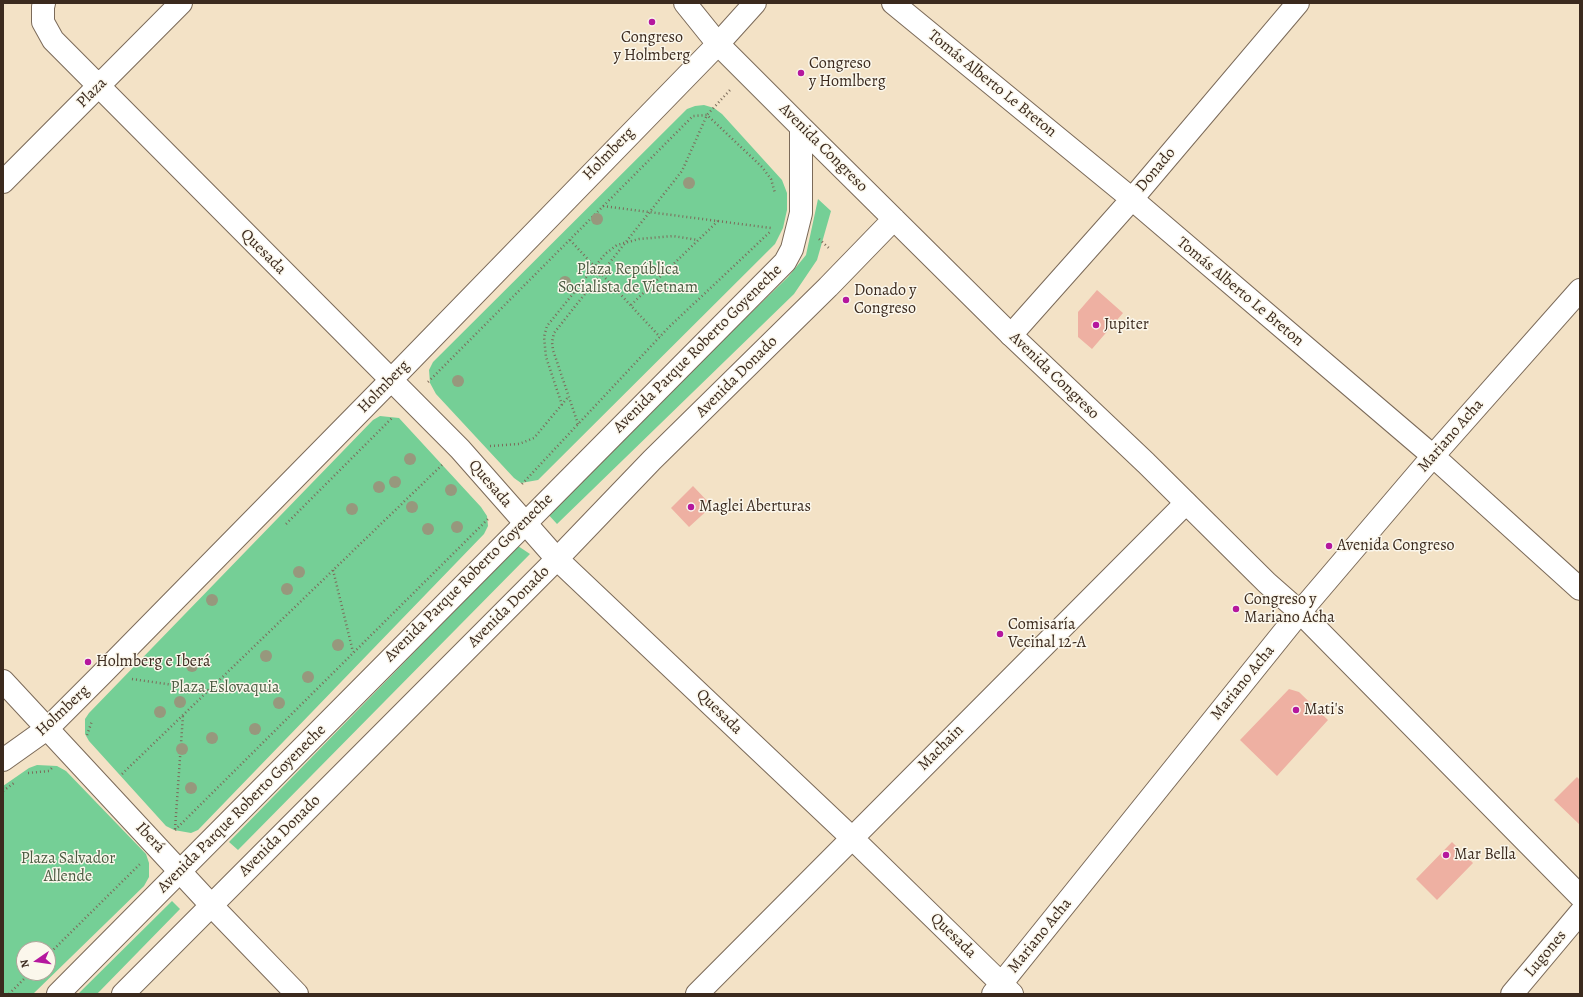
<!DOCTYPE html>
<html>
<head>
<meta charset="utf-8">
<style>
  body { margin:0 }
  #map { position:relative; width:1583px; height:997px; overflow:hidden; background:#f3e2c6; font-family:Alegreya,serif }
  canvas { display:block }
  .frame { position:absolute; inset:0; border:4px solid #3b2a1e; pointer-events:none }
  .north { position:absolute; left:16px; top:941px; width:40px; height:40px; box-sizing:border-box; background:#fbf7ec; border:1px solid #aea59a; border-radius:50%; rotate:257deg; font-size:11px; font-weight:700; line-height:16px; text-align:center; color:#3b2a1e }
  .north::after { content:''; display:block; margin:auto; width:14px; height:18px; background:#b5179e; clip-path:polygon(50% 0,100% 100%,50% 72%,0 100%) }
</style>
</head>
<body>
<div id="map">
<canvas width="1583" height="997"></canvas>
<div class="frame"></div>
<div class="north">N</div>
</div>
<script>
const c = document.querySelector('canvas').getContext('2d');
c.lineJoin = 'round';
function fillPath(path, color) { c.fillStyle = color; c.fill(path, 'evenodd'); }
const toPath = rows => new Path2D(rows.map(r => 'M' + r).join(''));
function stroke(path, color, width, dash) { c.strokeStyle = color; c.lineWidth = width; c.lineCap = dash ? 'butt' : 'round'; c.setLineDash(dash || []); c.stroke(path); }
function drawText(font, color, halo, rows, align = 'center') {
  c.font = font + ' Alegreya,serif'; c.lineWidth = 3; c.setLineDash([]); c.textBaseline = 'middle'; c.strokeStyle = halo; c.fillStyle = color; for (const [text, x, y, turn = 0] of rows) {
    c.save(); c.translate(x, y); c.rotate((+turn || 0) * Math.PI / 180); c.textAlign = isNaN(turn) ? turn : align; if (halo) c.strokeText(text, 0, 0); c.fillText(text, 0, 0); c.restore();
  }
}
fillPath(toPath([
  [704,105,714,108,722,114,782,180,787,193,787,210,783,228,775,244,538,480,521,483,514,478,436,394,430,383,429,370,433,362,687,109,695,106],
  [818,199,831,211,817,260,794,294,557,524,546,512,788,277,806,255],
  [380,416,399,418,481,507,487,516,488,526,484,534,198,830,191,833,174,830,166,826,89,741,85,734,85,719,89,713,373,420],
  [518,546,530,554,238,850,229,842],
  [37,765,57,766,66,771,146,854,149,863,149,877,144,886,33,994,3,994,3,786,29,768],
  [24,949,48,949,48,973,24,973],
  [172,901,180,909,97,994,78,994]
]), '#75cf96');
fillPath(toPath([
  [1097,290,1123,313,1092,349,1078,337,1078,312],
  [693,486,712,506,689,527,671,508],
  [1289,689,1299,692,1328,720,1277,776,1240,740],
  [1577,777,1580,780,1580,825,1554,800],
  [1452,842,1473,863,1437,900,1416,879]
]), '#eeb0a2');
const minor = toPath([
  [44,3,43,7,43,22,53,40,460,449,557,559,852,838,1012,994],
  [893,3,1132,199,1433,456,1580,589],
  [3,182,181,3],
  [1011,335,1132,199,1298,3],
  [3,681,211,905,297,994],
  [3,760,48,728,101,675,391,380,718,44,755,3],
  [697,994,1186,503],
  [993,994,1300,612,1433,456,1580,290],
  [1512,994,1580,913]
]);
const secondary = toPath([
  [685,3,718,44,801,127,1011,335,1146,463,1267,583,1300,612,1580,896],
  [58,994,785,262,792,249,801,213,801,127],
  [123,994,557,559,652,460,828,287,894,219]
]);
stroke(minor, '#7b6a59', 24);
stroke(secondary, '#7b6a59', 24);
stroke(toPath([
  [603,206,771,228],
  [819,239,830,249],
  [570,240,660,337],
  [631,305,718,221],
  [428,382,693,116,707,115,762,167,771,179,775,193],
  [562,405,546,357,544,337,547,326,605,254,617,245,639,239,673,236,698,240],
  [578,424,553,350,552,342,554,333,682,171,707,115,730,90],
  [490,446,519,444,534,438,569,396],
  [522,484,668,328,771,231],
  [286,524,393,417],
  [333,570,353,652],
  [132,679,208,690],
  [87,735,92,721],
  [28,773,49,771,52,768],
  [122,774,442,465],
  [3,791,14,783],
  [175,829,183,715],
  [175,830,489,518],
  [48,955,140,864],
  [9,994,30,973]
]), '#7b6a59', 2.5, [1, 3]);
stroke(minor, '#fff', 22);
stroke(secondary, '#fff', 22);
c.fillStyle = '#97987d';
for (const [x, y] of [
  [689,183],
  [597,219],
  [565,282],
  [458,381],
  [410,459],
  [395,482],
  [379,487],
  [451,490],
  [412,507],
  [352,509],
  [457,527],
  [428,529],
  [299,572],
  [287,589],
  [212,600],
  [338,645],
  [266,656],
  [192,666],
  [308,677],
  [180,702],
  [279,703],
  [160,712],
  [255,729],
  [212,738],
  [182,749],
  [191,788]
]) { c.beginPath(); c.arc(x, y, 6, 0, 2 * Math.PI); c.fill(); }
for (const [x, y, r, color] of [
  [652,22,4,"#b5179e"],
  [801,73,4,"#b5179e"],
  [846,300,4,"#b5179e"],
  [1096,325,4,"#b5179e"],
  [691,507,4,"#b5179e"],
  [1329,546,4,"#b5179e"],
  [1236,609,4,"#b5179e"],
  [1000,634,4,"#b5179e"],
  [88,662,4,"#b5179e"],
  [1296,710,4,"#b5179e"],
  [1446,855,4,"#b5179e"]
]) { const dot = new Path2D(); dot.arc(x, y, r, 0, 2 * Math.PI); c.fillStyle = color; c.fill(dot); stroke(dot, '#fbf7ec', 1.5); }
drawText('16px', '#3b2a1e', '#fbf7ec', [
  ["Congreso",652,38,"center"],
  ["y Holmberg",652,56,"center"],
  ["Congreso",809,64],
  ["y Homlberg",809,82],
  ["Donado y",854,291],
  ["Congreso",854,309],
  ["Jupiter",1104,325],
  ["Maglei Aberturas",699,507],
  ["Avenida Congreso",1337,546],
  ["Congreso y",1244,600],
  ["Mariano Acha",1244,618],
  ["Comisaría",1008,625],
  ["Vecinal 12-A",1008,643],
  ["Holmberg e Iberá",96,662],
  ["Mati's",1304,710],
  ["Mar Bella",1454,855]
], 'left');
drawText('16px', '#3b2a1e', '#fbf7ec', [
  ["Tomás Alberto Le Breton",992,84,39],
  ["Plaza",92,93,-45],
  ["Avenida Congreso",823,148,45],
  ["Holmberg",609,154,-46],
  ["Donado",1156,170,-50],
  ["Quesada",263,252,45],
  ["Tomás Alberto Le Breton",1240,292,40],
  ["Avenida Parque Roberto Goyeneche",698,349,-45],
  ["Avenida Congreso",1054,376,44],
  ["Avenida Donado",737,377,-45],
  ["Holmberg",384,387,-46],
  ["Mariano Acha",1451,436,-49],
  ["Quesada",490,484,49],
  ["Avenida Parque Roberto Goyeneche",469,578,-45],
  ["Avenida Donado",509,607,-45],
  ["Mariano Acha",1243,683,-51],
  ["Holmberg",63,711,-43],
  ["Quesada",719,712,44],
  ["Machain",941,748,-45],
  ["Avenida Parque Roberto Goyeneche",242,809,-45],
  ["Avenida Donado",280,836,-45],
  ["Iberá",150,838,47],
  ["Quesada",953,936,44],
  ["Mariano Acha",1040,936,-51],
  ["Lugones",1546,954,-50]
]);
drawText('16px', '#4c5c42', '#fbf7ec', [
  ["Plaza República",628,270],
  ["Socialista de Vietnam",628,288],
  ["Plaza Eslovaquia",225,688],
  ["Plaza Salvador",68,859],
  ["Allende",68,877]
]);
</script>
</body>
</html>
